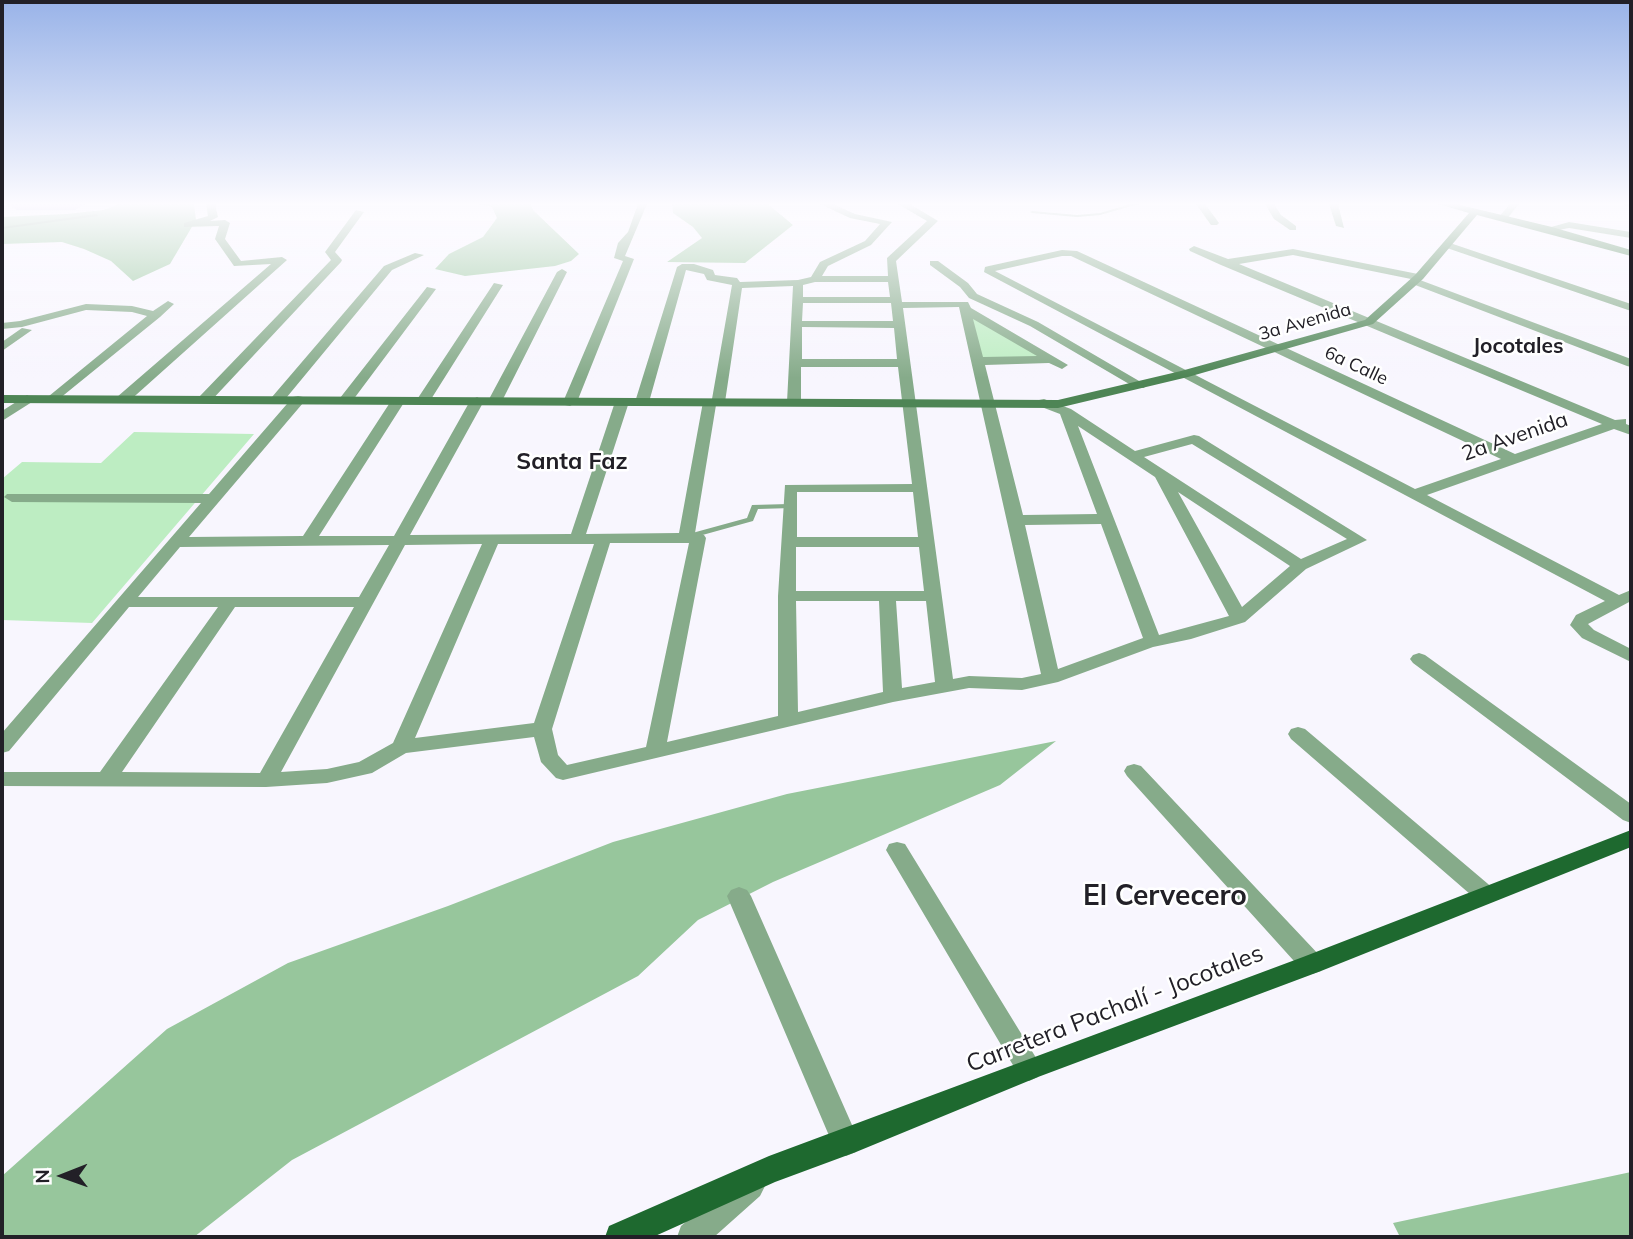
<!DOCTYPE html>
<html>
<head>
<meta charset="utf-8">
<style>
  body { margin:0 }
  #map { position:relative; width:1633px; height:1239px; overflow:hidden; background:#f8f6fe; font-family:Mulish,sans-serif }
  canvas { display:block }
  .frame { position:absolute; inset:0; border:4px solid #222027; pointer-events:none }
  .north { position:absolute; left:28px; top:1141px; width:70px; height:70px; -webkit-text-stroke:5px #fff; paint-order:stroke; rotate:269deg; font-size:19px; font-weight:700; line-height:28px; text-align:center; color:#222027 }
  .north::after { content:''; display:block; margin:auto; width:24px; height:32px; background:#222027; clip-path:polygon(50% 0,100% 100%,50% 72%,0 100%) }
</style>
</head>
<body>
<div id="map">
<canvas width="1633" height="1239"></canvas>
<div class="frame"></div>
<div class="north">N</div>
</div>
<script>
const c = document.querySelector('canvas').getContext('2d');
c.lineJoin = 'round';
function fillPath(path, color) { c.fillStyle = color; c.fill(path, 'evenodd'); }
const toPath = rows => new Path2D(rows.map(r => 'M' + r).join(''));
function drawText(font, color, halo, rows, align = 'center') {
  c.font = font + ' Mulish,sans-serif'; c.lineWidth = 5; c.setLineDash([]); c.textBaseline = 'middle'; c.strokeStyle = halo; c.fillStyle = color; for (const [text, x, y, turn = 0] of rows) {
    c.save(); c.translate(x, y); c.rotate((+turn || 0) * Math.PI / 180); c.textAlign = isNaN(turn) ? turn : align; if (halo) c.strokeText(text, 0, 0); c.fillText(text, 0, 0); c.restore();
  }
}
fillPath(toPath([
  [964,309,1050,359,979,361],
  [134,432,254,434,92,623,2,620,2,479,22,462,101,463]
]), '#bdedc2');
fillPath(toPath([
  [120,204,194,204,196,220,170,264,133,281,111,261,84,249,62,242,2,244,2,217,66,214,103,210],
  [478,204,530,204,534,211,579,254,571,261,555,266,465,276,435,269,449,254,483,237,497,218,492,207],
  [672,204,768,204,793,225,745,263,667,262,702,238,693,227,673,213],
  [1056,741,1000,785,773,882,698,920,638,976,292,1160,194,1237,2,1237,2,1176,167,1029,288,963,448,906,613,842,787,794],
  [1631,1172,1631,1237,1400,1237,1393,1223]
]), '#97c69c');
fillPath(toPath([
  [7,204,85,204,75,210,17,210,7,204]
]), '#c3b2e8');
fillPath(toPath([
  [1130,204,1139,204,1100,215,1077,217,1032,213,1030,212,1032,211,1077,215,1100,213,1130,204],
  [96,214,98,215,98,216,2,229,2,227,96,214],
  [789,504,792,504,793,506,792,508,758,509,753,521,688,539,684,537,685,535,747,518,752,505,789,504]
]), '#86ab8a');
fillPath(toPath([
  [206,204,215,204,218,217,210,221,225,220,230,223,225,239,241,261,282,257,287,260,127,403,117,403,117,397,271,264,234,266,215,239,219,226,184,227,184,223,208,216,206,204],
  [638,204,647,204,625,256,634,259,577,402,570,406,565,405,563,402,623,261,614,258,618,243,628,232,638,204],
  [820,204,833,204,855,214,892,222,871,245,828,266,822,276,888,276,887,258,927,221,898,204,910,204,938,221,896,261,902,302,968,302,971,308,1068,365,1062,369,1049,363,985,365,1023,515,1097,514,1060,414,1039,406,1039,400,1044,399,1071,409,1135,451,1194,435,1199,436,1367,540,1306,569,1245,622,1191,639,1153,647,1058,682,1022,690,969,688,893,702,563,780,556,778,541,762,534,737,406,753,372,773,327,783,266,787,2,786,2,772,100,772,218,607,129,607,9,751,2,753,2,733,201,503,12,502,4,497,7,494,209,494,293,397,298,396,303,397,303,403,189,537,303,536,391,401,398,397,405,401,319,536,394,536,470,401,477,397,484,401,410,535,571,534,615,402,622,398,629,402,586,534,679,533,703,402,712,399,732,285,707,280,704,274,686,270,649,402,642,406,637,405,635,402,677,267,682,264,694,264,713,270,715,275,737,278,740,282,798,280,811,277,820,262,865,241,880,224,850,218,820,204],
  [815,282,888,282,890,297,803,297,803,285,815,282],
  [793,286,787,402,794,406,801,402,801,367,898,367,912,484,785,485,778,596,778,716,667,742,706,538,704,535,695,533,716,405,725,402,742,288,793,286],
  [803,303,891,303,893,321,802,321,803,303],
  [959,307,1041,674,1022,678,969,676,953,679,903,308,959,307],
  [973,319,1037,356,983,357,973,319],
  [802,327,894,328,897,359,802,359,802,327],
  [1078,426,1155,477,1229,616,1159,635,1078,426],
  [1192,444,1347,539,1301,559,1144,457,1192,444],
  [797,492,913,492,918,537,797,537,797,492],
  [1178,492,1290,566,1242,607,1178,492],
  [1101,524,1143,638,1058,669,1025,525,1101,524],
  [610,543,689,543,646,747,567,765,558,755,552,729,610,543],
  [482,544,393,743,359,762,327,769,281,772,405,545,482,544],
  [498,544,594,544,534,723,415,738,498,544],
  [389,545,359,597,138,597,180,547,389,545],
  [796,547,919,547,924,591,796,591,796,547],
  [796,601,879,601,883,692,798,712,796,601],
  [896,601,926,601,935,682,902,688,896,601],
  [235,607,354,607,260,773,122,772,235,607],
  [1196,204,1205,204,1219,223,1217,225,1211,225,1196,204],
  [1265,204,1274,204,1281,215,1296,226,1296,230,1290,230,1274,219,1265,204],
  [1329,204,1338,204,1344,228,1336,226,1329,204],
  [1510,204,1519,204,1506,220,1500,220,1498,218,1510,204],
  [1624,204,1631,204,1631,208,1625,206,1624,204],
  [356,210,364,212,335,252,342,260,341,262,209,403,199,403,199,397,331,260,325,252,356,210],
  [1569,222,1631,232,1631,238,1569,228,1549,232,1544,229,1569,222],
  [1444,243,1450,243,1631,304,1631,311,1444,247,1444,243],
  [1194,246,1228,259,1293,249,1423,275,1424,277,1420,280,1631,359,1631,367,1627,366,1410,283,1411,279,1293,255,1239,264,1615,420,1626,419,1626,424,1631,426,1631,435,1614,429,1427,495,1619,595,1631,590,1631,601,1588,624,1594,630,1631,649,1631,662,1582,638,1570,625,1576,615,1605,601,984,272,985,267,989,266,1062,250,1077,251,1515,454,1602,424,1221,265,1190,251,1189,249,1194,246],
  [1062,256,1071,256,1501,459,1415,489,995,271,1062,256],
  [415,253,424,255,392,270,282,403,272,403,272,397,384,266,415,253],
  [930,261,938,261,968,283,977,294,1038,322,1146,385,1144,388,1136,388,1030,326,969,298,960,287,930,265,930,261],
  [562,269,567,272,502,401,500,404,490,404,488,401,557,272,562,269],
  [494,283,503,285,428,404,418,404,416,401,494,283],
  [427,287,436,289,350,404,340,404,340,398,427,287],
  [168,301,174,304,160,317,54,403,49,402,49,396,147,316,132,312,86,310,22,327,2,329,2,323,20,321,86,304,132,306,153,311,168,301],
  [22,328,32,330,2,351,2,342,22,328],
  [27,395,34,399,32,402,2,421,2,411,27,395],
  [1419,653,1425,655,1631,804,1631,823,1623,820,1413,663,1410,659,1413,655,1419,653],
  [1298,727,1305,729,1494,889,1498,895,1494,901,1486,904,1478,901,1291,739,1288,734,1291,729,1298,727],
  [1134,764,1141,766,1321,957,1324,964,1321,971,1312,974,1303,971,1127,776,1124,771,1127,766,1134,764],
  [897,842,905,844,1038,1061,1042,1069,1038,1077,1029,1081,1020,1077,886,850,889,844,897,842],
  [739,887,747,890,751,896,856,1134,860,1143,856,1152,846,1156,836,1152,727,896,731,890,739,887],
  [750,1172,760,1176,765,1186,760,1196,714,1237,677,1237,681,1226,740,1176,750,1172]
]), '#86ab8a');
fillPath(toPath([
  [1438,204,1456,204,1552,227,1631,250,1631,256,1477,215,1423,279,1373,324,1188,377,1058,408,2,403,2,395,1058,400,1181,371,1365,320,1415,275,1469,213,1438,204]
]), '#4e8555');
fillPath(toPath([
  [1631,830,1631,847,1321,971,1038,1077,856,1152,775,1182,653,1237,605,1237,609,1226,769,1156,1303,957,1631,830]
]), '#1e692f');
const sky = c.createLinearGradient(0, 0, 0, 378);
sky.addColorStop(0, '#99b3e8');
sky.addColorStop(0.54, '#fcfbff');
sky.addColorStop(1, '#fcfbff00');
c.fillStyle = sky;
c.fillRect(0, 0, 1633, 378);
drawText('18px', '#222027', '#fff', [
  ["3a Avenida",1305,322,-16],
  ["6a Calle",1356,366,25]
]);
drawText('bold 21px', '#222027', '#fff', [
  ["Jocotales",1518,347]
]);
drawText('21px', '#222027', '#fff', [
  ["2a Avenida",1515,437,-19]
]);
drawText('bold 23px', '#222027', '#fff', [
  ["Santa Faz",572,462]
]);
drawText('24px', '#222027', '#fff', [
  ["Carretera Pachalí - Jocotales",1115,1009,-21]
]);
drawText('bold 28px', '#222027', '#fff', [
  ["El Cervecero",1165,897]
]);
</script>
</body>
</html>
